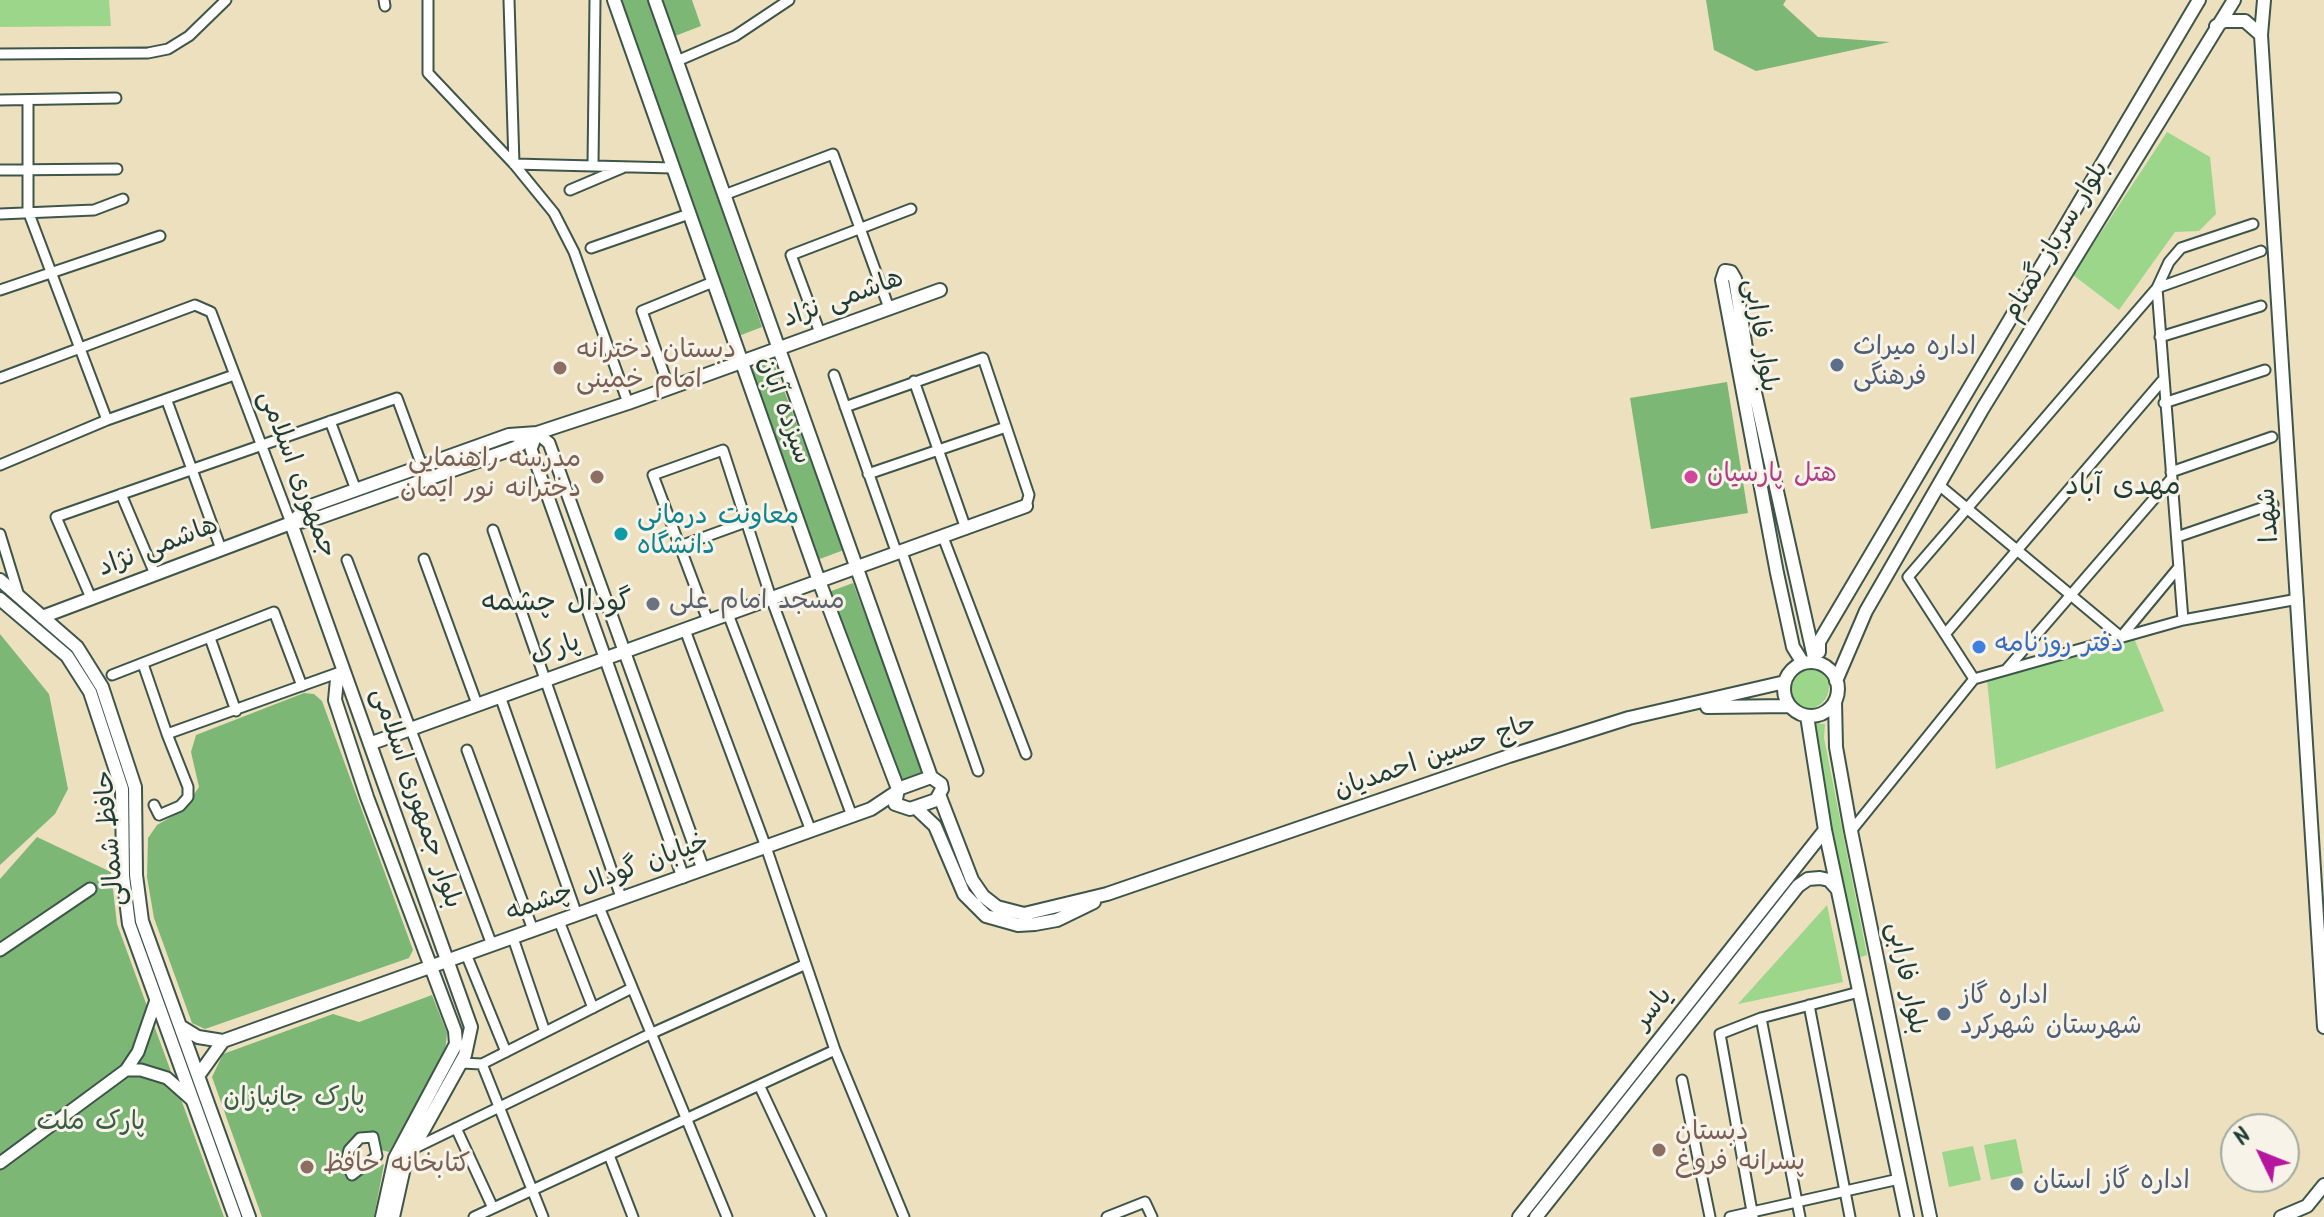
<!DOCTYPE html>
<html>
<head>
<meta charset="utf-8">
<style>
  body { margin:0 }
  #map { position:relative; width:2324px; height:1217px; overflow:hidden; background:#ece0bf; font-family:Kalam,sans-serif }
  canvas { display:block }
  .north { position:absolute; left:2220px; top:1113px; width:80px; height:80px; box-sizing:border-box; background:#f7f3e8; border:2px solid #a1aaa0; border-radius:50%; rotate:313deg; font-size:22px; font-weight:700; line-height:32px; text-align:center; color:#1f3d34 }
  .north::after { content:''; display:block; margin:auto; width:28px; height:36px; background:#b5179e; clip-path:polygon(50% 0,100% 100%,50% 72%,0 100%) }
</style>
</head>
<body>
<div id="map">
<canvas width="2324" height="1217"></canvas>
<div class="north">N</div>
</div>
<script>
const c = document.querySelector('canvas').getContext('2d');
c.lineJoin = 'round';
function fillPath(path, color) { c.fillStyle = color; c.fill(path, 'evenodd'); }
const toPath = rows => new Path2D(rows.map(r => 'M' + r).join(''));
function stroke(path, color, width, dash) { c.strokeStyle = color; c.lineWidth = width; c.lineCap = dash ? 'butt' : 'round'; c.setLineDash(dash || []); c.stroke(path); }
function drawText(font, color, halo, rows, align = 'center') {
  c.font = font + ' Kalam,"Playpen Sans Arabic",sans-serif'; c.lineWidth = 6; c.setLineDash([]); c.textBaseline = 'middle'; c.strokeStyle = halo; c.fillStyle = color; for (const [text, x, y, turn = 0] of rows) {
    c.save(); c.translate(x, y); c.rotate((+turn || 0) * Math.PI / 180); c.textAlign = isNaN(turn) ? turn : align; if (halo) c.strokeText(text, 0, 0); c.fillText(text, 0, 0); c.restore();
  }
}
fillPath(toPath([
  [0,0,109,0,111,26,0,27],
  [2167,132,2210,157,2216,214,2199,231,2175,232,2119,310,2073,275],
  [2134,638,2164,711,1996,769,1987,680],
  '1785 687a22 22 0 1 1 44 0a22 22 0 1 1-44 0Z',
  [1812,723,1825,724,1824,738,1867,955,1854,959],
  [1827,905,1843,982,1738,1004],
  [2016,1139,2023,1173,1991,1180,1984,1145],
  [1973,1146,1981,1180,1949,1187,1942,1152]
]), '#9cd68a');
fillPath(toPath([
  [619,0,649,0,701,138,697,140,762,327,736,337,669,146,673,144],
  [660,0,692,0,701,26,675,36],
  [1706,0,1786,0,1783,5,1818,37,1890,42,1756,71,1714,50],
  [773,361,844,550,817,560,746,371],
  [1727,382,1748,513,1651,529,1630,398],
  [853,583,924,772,897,782,826,593],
  [0,634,49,694,68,789,55,814,0,865],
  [304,693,314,694,322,701,413,950,409,958,205,1029,192,1023,154,918,147,877,148,838,157,825,183,810,199,787,191,752,196,735],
  [37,837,111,872,117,924,224,1217,0,1217,0,879],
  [432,995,447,1033,445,1053,389,1152,381,1150,373,1133,355,1138,346,1148,352,1179,384,1164,374,1217,262,1217,212,1077,223,1054,333,1014,359,1022]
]), '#7db776');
const minor = toPath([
  [384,0,385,6],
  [428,0,428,73,514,164,554,213,574,252,628,403],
  [509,0,514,164,673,168],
  [0,54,148,53,168,49,189,36,226,0],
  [677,61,735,36,789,0],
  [0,100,116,98],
  [28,100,28,211,107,420],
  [593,165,595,0],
  [0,170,117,169],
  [570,190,622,168],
  [724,195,833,154,889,308],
  [0,214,94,210,123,199],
  [591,248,689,214],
  [0,290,160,236],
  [820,333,791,255,911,209],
  [2160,337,2261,306],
  [834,375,897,554],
  [0,378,195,305,211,312,291,523],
  [914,381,966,529],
  [669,388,642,311,713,282],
  [167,401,221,549],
  [2164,403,2265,370],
  [845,407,983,358,1029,495,1026,506],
  [330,421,356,490],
  [0,465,107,420,234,375],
  [2171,472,2272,437],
  [868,474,1006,427],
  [1939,485,2121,637,2179,567],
  [121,494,155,574],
  [493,530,621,897],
  [0,534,19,596],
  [943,537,1026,754],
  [2177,537,2273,504],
  [680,546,746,522],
  [902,552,978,771],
  [424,559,477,704],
  [347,560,492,945],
  [91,598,56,517,397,398,422,466],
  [728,614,811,831],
  [2183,620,2157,288,2169,262,2181,248,2253,224],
  [708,621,653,475,723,450,771,598,852,816],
  [685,630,766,847,835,1050,904,1217],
  [1946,633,2162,381],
  [210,638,236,711],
  [143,664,167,734],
  [2006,670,2172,478],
  [112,675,274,612,302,686],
  [1974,679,1908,577,2157,288,2261,251],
  [500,696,577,915],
  [467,750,533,930],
  [154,805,159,815,180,806,188,797,188,787,167,734,343,671],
  [1851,831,1974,679,2183,620,2298,599],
  [599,907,727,1217],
  [559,921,593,1008],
  [513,938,545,1032],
  [466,954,506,1052],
  [1809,1005,1850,1217],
  [1761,1018,1800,1217],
  [461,1063,482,1064,632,988],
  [482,1064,543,1217],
  [1682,1080,1710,1217],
  [760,1087,821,1217],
  [456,1128,493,1208],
  [373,1137,377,1156,352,1175,346,1162,349,1150,360,1138,373,1137],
  [413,1149,650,1034,804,965],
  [609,1155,633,1217],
  [474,1217,835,1050],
  [1107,1217,1145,1202,1152,1217],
  [1730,1217,1899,1179],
  [1753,1217,1720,1034,1761,1018,1859,992]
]);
const tertiary = toPath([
  [683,877,531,449,537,433,549,443,703,869],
  [0,950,90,889],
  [126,1070,141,1070,167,1078,193,1101],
  [0,1163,126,1070,138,1052,156,1000]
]);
const secondary = toPath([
  [614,0,819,581,898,789],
  [655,0,931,777],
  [2264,0,2261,35,2324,1027],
  [2216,26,2224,21,2245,21,2261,35],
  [291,523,471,1027,465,1055,405,1163,393,1217],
  [291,523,308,507,509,435,537,433,628,403,940,290],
  [0,580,77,647,102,687,135,787,136,875,142,921,249,1217],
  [0,599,67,656,90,692,122,789,123,876,129,924,235,1217],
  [42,617,291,523,312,520,515,448,534,435],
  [1819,652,1819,642,2199,0],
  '1784 689a27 27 0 1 1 54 0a27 27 0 1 1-54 0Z',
  [1803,663,1793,647,1777,573,1722,280,1725,271,1731,272,1735,279,1748,361,1815,662],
  [343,671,337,679,335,700,367,797,455,1031,456,1044,395,1158,382,1217],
  [1836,681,1866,611,1983,408,2234,0],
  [1835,701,1836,747,1851,831,1930,1217],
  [1707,707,1790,706],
  [1807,716,1825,830,1907,1217],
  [372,743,1026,506],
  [931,777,941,784,942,789,936,800,910,809,895,804,898,789,931,777],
  [940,797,972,880,983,896,997,907,1024,914,1107,894,1509,756,1629,718,1785,682],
  [916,808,935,826,964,894,986,916,1018,925,1035,924,1057,920,1094,902],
  [180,1026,198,1037,223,1041],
  [223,1041,871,809,895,793],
  [198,1076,223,1041],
  [1519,1217,1825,830],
  [1536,1217,1798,886,1808,879,1820,878,1829,880,1837,889],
  [2281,1217,2307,1206,2324,1185]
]);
stroke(minor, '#3e5549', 13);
stroke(tertiary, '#3e5549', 15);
stroke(secondary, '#3e5549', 16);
stroke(minor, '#fff', 9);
stroke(tertiary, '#fff', 11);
stroke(secondary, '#fff', 12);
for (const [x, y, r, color] of [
  [1837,365,8,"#5c6f8a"],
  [560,368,8,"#8d6e63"],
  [597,477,8,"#8d6e63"],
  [1691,477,8,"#d1479c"],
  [621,534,8,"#0f9aa8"],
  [653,604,8,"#6b7280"],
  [1979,647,8,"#3f7fe0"],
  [1944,1014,8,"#5c6f8a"],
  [1659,1150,8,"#8d6e63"],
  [307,1167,8,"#8d6e63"],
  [2017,1184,8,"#5c6f8a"]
]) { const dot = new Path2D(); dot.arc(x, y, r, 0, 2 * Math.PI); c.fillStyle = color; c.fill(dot); stroke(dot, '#f7f3e8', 3); }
drawText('26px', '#1f3d34', '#f7f3e8', [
  ["بلوار سرباز گمنام",2058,242,-59],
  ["هاشمی نژاد",844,301,-20],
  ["بلوار فارابی",1758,336,81],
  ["سیزده آبان",782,411,70],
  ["جمهوری اسلامی",295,475,69],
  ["شهدا",2271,515,-94],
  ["هاشمی نژاد",159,549,-21],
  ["پارک",556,652,-20],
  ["حاج حسین احمدیان",1436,759,-19],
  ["بلوار جمهوری اسلامی",414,799,71],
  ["حافظ شمالی",113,838,-95],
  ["خیابان گودال چشمه",608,880,-20],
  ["بلوار فارابی",1904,979,78],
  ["یاسر",1655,1010,-52]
]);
drawText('26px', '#4e5e75', '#f7f3e8', [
  ["اداره میراث",1853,350],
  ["فرهنگی",1853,380],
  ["اداره گاز",1960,999],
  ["شهرستان شهرکرد",1960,1029],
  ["اداره گاز استان",2033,1184]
], 'left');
drawText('26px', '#785e54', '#f7f3e8', [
  ["دبستان دخترانه",576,353],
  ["امام خمینی",576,383],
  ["مدرسه راهنمایی",581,462,"right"],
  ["دخترانه نور ایمان",581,492,"right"],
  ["دبستان",1675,1135],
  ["پسرانه فروغ",1675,1165],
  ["کتابخانه حافظ",323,1167]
], 'left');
drawText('26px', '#b23c85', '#f7f3e8', [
  ["هتل پارسیان",1707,477]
], 'left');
drawText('26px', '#0d838f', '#f7f3e8', [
  ["معاونت درمانی",637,519],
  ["دانشگاه",637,549]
], 'left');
drawText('26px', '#5b616d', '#f7f3e8', [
  ["مسجد امام علی",669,604]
], 'left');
drawText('26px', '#366cbe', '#f7f3e8', [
  ["دفتر روزنامه",1995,647]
], 'left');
drawText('26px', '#385c45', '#f7f3e8', [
  ["پارک جانبازان",294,1101],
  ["پارک ملت",91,1125]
]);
drawText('28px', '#1f3d34', '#f7f3e8', [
  ["مهدی آباد",2123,489],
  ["گودال چشمه",556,605]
]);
</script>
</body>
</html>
